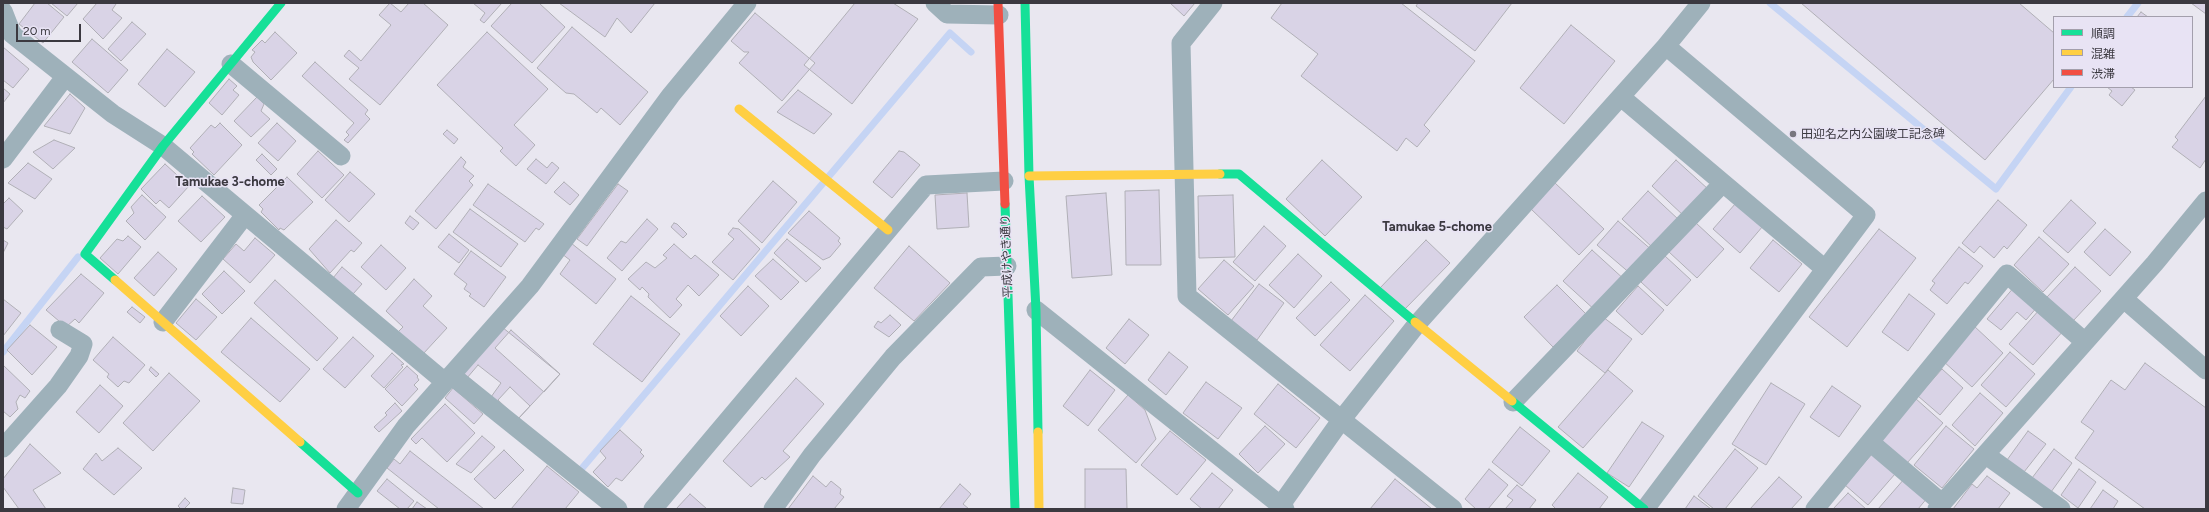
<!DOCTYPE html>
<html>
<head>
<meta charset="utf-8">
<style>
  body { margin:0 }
  #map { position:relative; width:2209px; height:512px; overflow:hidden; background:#e9e7f0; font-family:Figtree,"Noto Sans JP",sans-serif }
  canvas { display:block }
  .frame { position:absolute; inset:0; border:4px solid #3b3940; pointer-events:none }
  .legend { position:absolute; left:2053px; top:16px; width:140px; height:72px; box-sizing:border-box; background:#e8e3f4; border:1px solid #a39fac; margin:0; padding:5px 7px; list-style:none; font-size:12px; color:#3b3940 }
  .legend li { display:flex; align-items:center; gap:8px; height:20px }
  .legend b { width:20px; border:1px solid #a39fac }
  .scale { position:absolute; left:16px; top:24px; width:65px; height:18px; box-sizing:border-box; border:2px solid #3b3940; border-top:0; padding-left:5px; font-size:12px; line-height:14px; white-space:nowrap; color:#3b3940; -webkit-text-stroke:3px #e8e3f4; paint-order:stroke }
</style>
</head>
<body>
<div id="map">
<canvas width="2209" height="512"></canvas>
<div class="frame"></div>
<ul class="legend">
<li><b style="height:5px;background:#16e098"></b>順調</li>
<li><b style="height:5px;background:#ffcf43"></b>混雑</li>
<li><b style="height:5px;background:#f24e42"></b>渋滞</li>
</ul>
<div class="scale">20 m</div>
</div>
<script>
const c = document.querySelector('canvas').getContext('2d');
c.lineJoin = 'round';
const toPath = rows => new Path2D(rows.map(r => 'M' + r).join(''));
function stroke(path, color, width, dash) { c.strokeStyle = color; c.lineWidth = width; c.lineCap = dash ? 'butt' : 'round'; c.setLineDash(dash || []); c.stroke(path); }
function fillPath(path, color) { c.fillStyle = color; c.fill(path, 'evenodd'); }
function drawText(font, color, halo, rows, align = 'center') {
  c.font = font + ' Figtree,"Noto Sans JP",sans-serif'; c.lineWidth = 3; c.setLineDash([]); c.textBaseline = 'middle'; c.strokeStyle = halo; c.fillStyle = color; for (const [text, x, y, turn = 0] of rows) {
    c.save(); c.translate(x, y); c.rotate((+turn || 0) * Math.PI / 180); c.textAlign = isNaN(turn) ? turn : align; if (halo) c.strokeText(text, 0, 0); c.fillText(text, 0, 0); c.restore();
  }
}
stroke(toPath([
  [1770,3,1996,189,2071,87],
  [2127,17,2138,3],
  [3,352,78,257],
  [578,473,950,33,971,52]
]), '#c5d4f4', 7);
const building = toPath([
  [35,3,47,3,64,17,43,43,19,24,35,3],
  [51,3,78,3,67,16,51,3],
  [97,3,115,3,116,4,112,10,122,18,103,39,83,19,97,3],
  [390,3,401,12,409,3,423,3,448,25,380,105,349,79,359,68,344,56,349,50,361,61,391,25,379,15,390,3],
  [473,3,502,3,484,23,480,20,485,13,473,3],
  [512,3,539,3,565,27,532,63,491,26,512,3],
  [559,3,655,3,631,33,617,18,605,37,559,3],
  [855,3,893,3,918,19,852,104,804,65,855,3],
  [1170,3,1195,3,1184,16,1170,3],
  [1282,3,1401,3,1475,61,1424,125,1430,131,1417,147,1406,138,1397,151,1301,76,1318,54,1271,18,1282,3],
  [1418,3,1512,3,1475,51,1416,6,1418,3],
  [1801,3,2019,3,2054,33,2054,79,1985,160,1801,3],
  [2191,3,2206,3,2206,14,2191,3],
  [2141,12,2148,17,2137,17,2141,12],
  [755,13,815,63,782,101,739,63,749,52,744,52,731,41,755,13],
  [132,22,146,34,121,61,108,49,132,22],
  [1571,25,1615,61,1564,124,1520,88,1571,25],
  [572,27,648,92,620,125,601,108,597,113,574,94,566,93,537,68,572,27],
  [275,32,297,53,271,80,253,62,251,57,255,52,252,50,262,40,265,43,275,32],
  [487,32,548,89,514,125,535,145,516,166,500,151,503,148,437,85,487,32],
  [92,39,128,70,108,93,72,62,92,39],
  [3,47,29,69,13,88,3,80,3,47],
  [167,49,195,72,165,107,138,84,167,49],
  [315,62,368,110,365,114,370,119,348,143,344,140,349,135,346,132,354,123,302,76,315,62],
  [229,79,237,86,233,90,239,95,222,115,209,103,229,79],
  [2107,87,2131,87,2135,90,2122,106,2109,95,2112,91,2107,87],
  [3,88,10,94,3,103,3,88],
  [798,90,832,114,814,134,777,112,798,90],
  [70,94,85,108,70,134,44,126,70,94],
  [2206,96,2206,159,2200,168,2172,147,2178,140,2175,137,2206,96],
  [257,97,264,104,261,111,270,119,251,137,234,121,257,97],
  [220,123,242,145,214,175,192,154,194,152,190,148,211,125,215,128,220,123],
  [277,123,296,141,278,161,258,143,277,123],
  [447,130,458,139,454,144,443,134,447,130],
  [54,140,75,148,53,169,33,152,54,140],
  [318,151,344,175,322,198,297,174,318,151],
  [899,151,904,152,920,165,892,198,873,182,899,151],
  [262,154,277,169,271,175,256,160,262,154],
  [461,157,466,162,463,167,474,176,469,181,473,185,436,229,415,211,461,157],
  [536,159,547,168,552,162,559,168,546,184,527,169,536,159],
  [1322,160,1362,197,1325,236,1286,199,1322,160],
  [1676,160,1708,189,1684,216,1652,186,1676,160],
  [28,163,52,179,35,199,8,183,28,163],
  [165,164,189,186,169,208,160,200,156,204,141,189,165,164],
  [350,172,375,194,349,222,325,200,350,172],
  [287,177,313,202,284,230,280,228,279,230,261,212,263,209,259,205,287,177],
  [773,181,797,202,762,243,738,221,773,181],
  [564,182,579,195,570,205,554,192,564,182],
  [1555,183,1604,229,1579,255,1531,209,1555,183],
  [488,184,544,224,539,230,536,228,525,242,473,205,488,184],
  [618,184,628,191,587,246,577,239,618,184],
  [1159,190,1161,265,1126,265,1125,191,1159,190],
  [1648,191,1679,220,1653,248,1622,219,1648,191],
  [967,193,969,227,937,229,935,195,967,193],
  [1106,193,1112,275,1072,278,1066,196,1106,193],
  [142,195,166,217,145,240,126,221,134,213,131,207,142,195],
  [1233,195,1235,257,1199,258,1198,196,1233,195],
  [202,196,225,217,201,242,178,221,202,196],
  [9,198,23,211,7,229,3,227,3,204,9,198],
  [1998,200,2027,225,2007,249,2004,246,1994,258,1980,246,1974,253,1962,243,1998,200],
  [2071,200,2096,223,2068,253,2043,231,2071,200],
  [1736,203,1763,226,1740,253,1713,229,1736,203],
  [470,209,518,244,501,267,453,232,470,209],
  [809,211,840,238,838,241,841,244,830,257,823,260,788,233,809,211],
  [410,216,419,223,413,230,405,223,410,216],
  [647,219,658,229,622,271,607,258,621,241,626,243,647,219],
  [336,220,362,243,354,252,351,250,330,273,309,249,336,220],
  [1618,221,1653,251,1632,275,1597,245,1618,221],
  [674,223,677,224,687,234,683,238,671,227,674,223],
  [1696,223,1724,249,1697,278,1669,252,1696,223],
  [1264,226,1286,246,1255,281,1233,262,1264,226],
  [733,228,739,229,760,249,733,280,712,262,734,239,728,234,733,228],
  [1879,229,1916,258,1847,347,1809,317,1879,229],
  [2105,229,2131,252,2110,276,2084,252,2105,229],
  [449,234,469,250,459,263,438,247,449,234],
  [128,236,141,247,118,274,100,258,117,239,123,241,128,236],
  [2039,237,2069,264,2043,292,2014,265,2039,237],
  [255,238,275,255,250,283,223,259,236,244,244,251,255,238],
  [787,239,821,268,806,282,774,253,787,239],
  [3,240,8,243,3,253,3,240],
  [1426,240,1450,263,1403,311,1379,289,1426,240],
  [1773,240,1802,264,1779,292,1750,268,1773,240],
  [571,243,616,279,596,304,560,274,570,260,562,254,571,243],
  [674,244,691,259,695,255,719,275,699,296,688,285,676,299,682,305,670,318,648,297,649,294,642,287,640,290,628,279,646,262,655,268,667,258,663,255,674,244],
  [381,245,406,268,386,290,361,267,381,245],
  [909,246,950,283,914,321,874,288,909,246],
  [1959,247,1983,266,1968,284,1965,282,1947,304,1930,290,1935,283,1932,281,1959,247],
  [1592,250,1626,281,1597,312,1563,281,1592,250],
  [471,251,506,277,484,307,469,296,471,294,464,289,467,284,454,274,471,251],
  [158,252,177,269,154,296,134,278,158,252],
  [1298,254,1322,276,1294,308,1269,285,1298,254],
  [1665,256,1691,280,1667,306,1641,282,1665,256],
  [773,259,799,282,781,300,755,276,773,259],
  [1224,260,1254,286,1228,315,1198,289,1224,260],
  [342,267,362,284,353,294,333,278,342,267],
  [2075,267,2101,291,2073,321,2047,297,2075,267],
  [224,271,245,291,222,314,202,294,224,271],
  [81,274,104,293,79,323,75,319,66,327,46,310,81,274],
  [414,279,432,296,423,306,447,328,423,354,398,332,403,327,386,311,414,279],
  [275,280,338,338,317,361,254,303,275,280],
  [1331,282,1350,300,1315,336,1296,318,1331,282],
  [1259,284,1284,303,1257,340,1231,321,1259,284],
  [1557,285,1587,315,1553,347,1524,317,1557,285],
  [748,286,769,306,741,336,720,316,748,286],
  [1638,286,1664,310,1642,335,1616,311,1638,286],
  [2015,286,2038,306,2026,320,2017,312,2001,330,1987,319,2015,286],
  [1909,294,1935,314,1908,351,1882,332,1909,294],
  [1365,295,1394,321,1350,371,1320,345,1365,295],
  [631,296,680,334,642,382,593,344,631,296],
  [3,299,21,313,3,336,3,299],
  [196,299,217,317,196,340,176,323,196,299],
  [132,307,145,317,140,323,127,312,132,307],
  [2040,309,2064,330,2033,365,2009,344,2040,309],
  [890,315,901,325,889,337,874,327,878,321,881,323,890,315],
  [1603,317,1632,339,1605,373,1577,351,1603,317],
  [251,318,310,369,280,402,221,352,251,318],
  [1129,319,1149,335,1125,364,1106,348,1129,319],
  [30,325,57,347,32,375,7,350,30,325],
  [1974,326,2003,353,1972,387,1943,361,1974,326],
  [502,327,560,374,518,419,463,373,502,327],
  [511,330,560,374,544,392,495,348,511,330],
  [113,337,145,365,129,383,124,381,118,387,107,377,109,374,93,360,113,337],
  [353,337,374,356,345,388,323,369,353,337],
  [1169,352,1188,367,1166,395,1148,380,1169,352],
  [2010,352,2035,374,2006,407,1981,385,2010,352],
  [392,353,404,364,401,365,403,367,384,388,371,376,392,353],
  [2145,363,2206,408,2206,509,2145,509,2075,458,2094,431,2081,422,2111,380,2125,390,2145,363],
  [3,365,30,391,25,398,20,395,16,402,18,409,10,417,3,411,3,365],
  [478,365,501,383,491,397,467,378,478,365],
  [407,366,418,376,417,377,419,380,414,385,418,389,402,406,385,389,407,366],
  [151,367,159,374,156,377,149,370,151,367],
  [1942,369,1963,388,1940,415,1918,396,1942,369],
  [1090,370,1115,390,1088,426,1063,406,1090,370],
  [1608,370,1633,391,1583,448,1558,427,1608,370],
  [169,373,200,401,153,451,123,423,169,373],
  [796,378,824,404,783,451,790,457,765,480,762,477,751,487,723,461,796,378],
  [1206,382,1242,408,1218,439,1183,413,1206,382],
  [1771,383,1805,404,1766,465,1732,444,1771,383],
  [1278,384,1320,418,1296,448,1254,414,1278,384],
  [100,385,123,406,99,433,76,412,100,385],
  [1832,386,1861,406,1839,437,1810,417,1832,386],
  [510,387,530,406,518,419,498,400,510,387],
  [453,388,483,414,474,424,445,398,453,388],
  [1980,393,2003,413,1975,446,1952,425,1980,393],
  [1128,395,1145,410,1156,439,1136,463,1098,430,1128,395],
  [1915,398,1943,423,1907,463,1879,438,1915,398],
  [395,403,402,411,379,432,374,427,387,415,385,413,395,403],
  [445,404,475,433,447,462,422,438,416,444,411,439,445,404],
  [1642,422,1664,436,1629,487,1607,473,1642,422],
  [1265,426,1285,444,1258,473,1239,454,1265,426],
  [1946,426,1974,449,1942,488,1914,465,1946,426],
  [1520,427,1550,451,1522,486,1492,462,1520,427],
  [620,430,642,450,640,452,644,456,622,481,616,478,608,487,593,472,606,458,600,451,620,430],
  [1170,431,1206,460,1177,495,1141,465,1170,431],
  [2028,431,2046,444,2024,472,2007,460,2028,431],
  [482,436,495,447,471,473,456,464,482,436],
  [30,444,61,473,33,490,46,509,19,509,3,487,3,479,30,444],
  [118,448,142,468,114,495,83,469,96,453,102,461,118,448],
  [1735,449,1758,468,1725,509,1714,509,1698,496,1735,449],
  [2054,449,2072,463,2051,492,2032,478,2054,449],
  [504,450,524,470,495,499,474,479,504,450],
  [410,451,484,509,439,509,387,468,394,459,400,464,410,451],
  [1872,454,1895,474,1868,505,1845,485,1872,454],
  [547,466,579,492,565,509,511,509,547,466],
  [1085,469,1126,469,1127,509,1085,509,1085,469],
  [1489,469,1508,485,1488,509,1476,509,1465,499,1489,469],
  [2079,469,2096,482,2078,508,2061,495,2079,469],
  [1212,473,1233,490,1218,509,1202,509,1190,499,1212,473],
  [1578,473,1608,497,1599,509,1556,509,1552,505,1578,473],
  [813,476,826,487,831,481,841,489,840,494,844,497,834,509,788,509,813,476],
  [1987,476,2010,493,1998,509,1953,509,1972,484,1977,488,1987,476],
  [1779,477,1802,497,1791,509,1750,509,1779,477],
  [1905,478,1928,497,1918,509,1878,509,1905,478],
  [387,479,414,501,407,509,400,509,377,491,387,479],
  [1395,479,1432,509,1370,509,1395,479],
  [960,484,971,494,963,504,969,509,939,509,960,484],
  [1517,485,1536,500,1529,509,1505,509,1513,500,1507,496,1517,485],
  [233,488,245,490,243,504,231,503,233,488],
  [2103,490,2118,501,2113,509,2090,509,2103,490],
  [1848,493,1866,509,1833,509,1848,493],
  [690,494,707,509,676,509,690,494],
  [1694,496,1711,509,1685,509,1694,496],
  [185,498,190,503,184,509,181,509,178,506,185,498],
  [417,502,427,509,412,509,417,502]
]);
fillPath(building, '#d9d3e6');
stroke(building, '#b0afb6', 1);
stroke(toPath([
  [935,3,947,14,999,15],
  [1213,3,1181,43,1187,296,1453,509],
  [3,11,12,34,113,114,163,146,445,382],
  [231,64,341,156],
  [1621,97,1825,269],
  [3,159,65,77],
  [2124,299,2206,370],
  [1036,310,1285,509],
  [163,322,245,215],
  [451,375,618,509],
  [1513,402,1723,183],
  [1870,442,1942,503],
  [3,448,58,386,79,356,83,344,60,330],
  [1986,455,2061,509],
  [346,509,406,426,530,286,671,95,747,3],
  [653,509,926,185,1004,181],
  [773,509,812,455,893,357,981,267,1007,266],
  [1278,509,1342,419,1417,324,1666,46,1701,3],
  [1645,509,1866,215,1666,46],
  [1815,509,2007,274,2085,342],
  [1937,509,2155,263,2206,201]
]), '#9eb1ba', 19);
stroke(toPath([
  [1025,3,1029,176,1036,310,1038,432],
  [1220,174,1239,174,1415,322],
  [1005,204,1015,509],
  [115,280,85,254,163,146,281,3],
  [1512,401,1644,509],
  [300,442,358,493]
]), '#16e098', 9);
stroke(toPath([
  [739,109,888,230],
  [1029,176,1220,174],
  [115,280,300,442],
  [1415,322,1512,401],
  [1038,432,1039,509]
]), '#ffcf43', 9);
stroke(toPath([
  [998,3,1005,204]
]), '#f24e42', 9);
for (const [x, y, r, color] of [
  [1793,134,4,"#78767e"]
]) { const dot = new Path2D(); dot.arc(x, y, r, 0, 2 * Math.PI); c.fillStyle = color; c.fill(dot); stroke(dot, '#e8e3f4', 1.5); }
drawText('12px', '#3b3940', '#e8e3f4', [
  ["田迎名之内公園竣工記念碑",1801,134]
], 'left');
drawText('12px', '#3b3940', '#e8e3f4', [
  ["平成けやき通り",1007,256,-92]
]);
drawText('bold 13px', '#3b3940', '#e8e3f4', [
  ["Tamukae 3-chome",230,182],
  ["Tamukae 5-chome",1437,227]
]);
</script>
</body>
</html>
